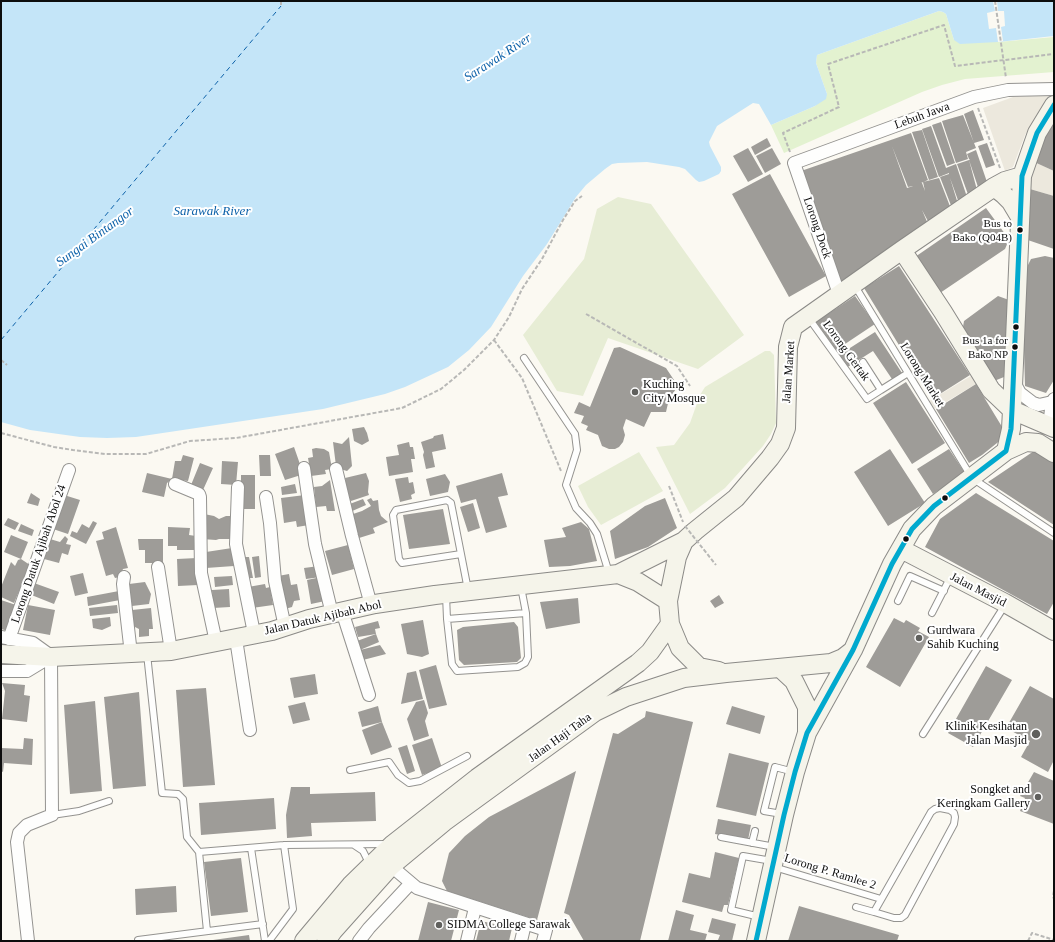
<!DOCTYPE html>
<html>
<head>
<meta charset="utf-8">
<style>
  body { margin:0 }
  #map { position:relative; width:1055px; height:942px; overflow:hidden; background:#fbf9f2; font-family:Georgia,serif }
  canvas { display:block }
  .frame { position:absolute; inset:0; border:2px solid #0d0d0d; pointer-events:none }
</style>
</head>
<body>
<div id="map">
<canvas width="1055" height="942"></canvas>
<div class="frame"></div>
</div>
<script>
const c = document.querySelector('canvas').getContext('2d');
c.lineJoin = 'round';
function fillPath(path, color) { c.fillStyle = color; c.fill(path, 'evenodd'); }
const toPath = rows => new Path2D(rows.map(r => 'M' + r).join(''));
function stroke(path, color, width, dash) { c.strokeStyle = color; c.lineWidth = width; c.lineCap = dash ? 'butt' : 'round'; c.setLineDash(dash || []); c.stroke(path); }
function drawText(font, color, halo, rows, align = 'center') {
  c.font = font + ' Georgia,serif'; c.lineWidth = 4; c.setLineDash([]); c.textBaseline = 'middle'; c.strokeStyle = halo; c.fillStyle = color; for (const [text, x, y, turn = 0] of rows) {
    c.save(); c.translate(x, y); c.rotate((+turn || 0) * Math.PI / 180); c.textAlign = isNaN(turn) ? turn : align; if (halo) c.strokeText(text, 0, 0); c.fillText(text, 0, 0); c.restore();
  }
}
fillPath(toPath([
  [939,11,943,12,946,14,954,40,998,42,1054,37,1054,72,965,79,942,85,922,92,784,153,771,125,815,106,827,94,816,63,817,55]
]), '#e3f2d0');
fillPath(toPath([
  [618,197,651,204,744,335,698,369,608,338,583,396,557,391,523,335,584,259,597,209],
  [765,351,770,351,774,355,776,423,771,434,763,446,725,488,690,514,656,447,674,445,690,423,700,395,705,387],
  [639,452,663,491,601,525,588,507,578,486]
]), '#e7edd5');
fillPath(toPath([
  [1049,95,1025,135,1013,167,1005,171,983,108,1013,97],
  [1032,161,1054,171,1054,196,1023,187],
  [979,371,984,379,931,411,926,403]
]), '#ece8dd');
fillPath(toPath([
  [1,1,1054,1,1054,36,998,42,960,44,954,40,946,14,943,12,939,11,817,55,816,63,827,94,826,99,815,106,771,125,759,104,753,103,717,126,709,142,710,146,721,167,721,171,719,174,704,181,699,182,696,180,685,169,679,167,647,162,618,163,612,164,605,169,586,185,576,197,547,244,523,276,491,327,469,350,448,367,405,387,385,394,323,409,136,437,107,438,80,437,30,430,1,422]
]), '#c4e5f8');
fillPath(toPath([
  [993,1,997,1,998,11,1004,11,1005,26,1001,27,1003,41,998,42,996,28,989,29,987,13,995,11]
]), '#fbf9f2');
stroke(toPath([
  [1,340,281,6]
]), '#0c61a9', 1, [5, 4]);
fillPath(toPath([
  [973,110,984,140,974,143,964,114],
  [963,115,976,148,966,152,968,159,956,163,942,121],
  [1054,120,1054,171,1032,161],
  [941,122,955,163,947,166,932,125],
  [931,126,946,168,956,164,967,197,959,203,950,178,958,204,952,208,940,177,949,174,949,173,939,177,922,129],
  [922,130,938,177,929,180,912,132],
  [911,133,928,180,921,183,922,183,925,191,923,182,939,178,951,209,929,223,922,210,928,224,881,257,838,283,801,171],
  [892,146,908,187,913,186,907,188],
  [767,138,771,146,755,155,751,147],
  [987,143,995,165,986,168,978,146],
  [748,148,763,174,748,182,733,156],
  [772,148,781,164,765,173,756,156],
  [976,150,987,182,979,190,969,160,970,159,969,159,967,154],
  [969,160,977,190,969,197,957,164],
  [770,174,826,276,789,297,732,194],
  [1023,187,1054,196,1054,249,1022,238],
  [986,208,1008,238,1008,242,1005,249,940,293,915,257],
  [1045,256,1054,258,1054,380,1046,393,1025,386,1022,277,1031,259],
  [899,266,970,375,932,399,864,288],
  [855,296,875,324,836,350,816,322],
  [998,296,1009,300,1004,377,994,381,962,333,964,321],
  [875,332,902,373,892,379,873,351,846,368,839,355],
  [620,347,666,368,678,386,669,399,666,412,651,412,644,427,626,419,623,428,625,435,623,442,619,447,615,449,609,449,602,446,598,435,586,430,588,426,581,423,584,416,574,413,579,402,590,407,614,348],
  [906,382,945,443,912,464,873,403],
  [976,384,1007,435,982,455,969,463,936,409],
  [364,427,367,433,369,441,362,445,354,441,352,429],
  [443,434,446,449,432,452,435,467,426,469,423,455,424,452,421,442,433,438,434,436],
  [349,437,352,466,347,471,340,469,336,466,333,442,342,444],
  [409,442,410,447,413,447,415,459,411,459,413,472,389,476,386,457,399,455,397,445],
  [294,447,301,467,301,475,285,480,275,454],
  [316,448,324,449,329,452,332,469,325,470,326,474,311,476,308,458,313,457,312,449],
  [890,449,925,503,888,526,854,472],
  [949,449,965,473,933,494,917,469],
  [1037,449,1054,460,1054,525,988,482],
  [183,455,194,458,188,481,172,479,175,461,181,461],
  [259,455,270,455,271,476,260,476],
  [222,461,238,462,236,485,221,484],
  [200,463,213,468,203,490,191,485],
  [147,473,172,479,167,483,164,497,142,492],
  [366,473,369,481,368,492,369,495,351,501,348,499,345,478],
  [502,473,508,495,498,497,507,527,486,533,476,499,461,503,456,486],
  [445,474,450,482,448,492,430,496,426,479],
  [241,475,255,475,255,509,241,509],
  [408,477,409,483,413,482,415,493,411,495,412,499,400,502,395,479],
  [330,480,335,511,327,511,326,506,316,507,314,487,322,486],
  [295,484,297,493,282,495,281,487],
  [31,493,40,499,38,506,27,503],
  [976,493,1054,541,1054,602,1047,614,925,547,940,519],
  [64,495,80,500,68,534,53,529],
  [305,495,309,525,297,527,296,521,284,523,281,498],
  [371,498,373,501,378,500,379,510,381,516,388,522,373,528,375,533,359,538,350,515,362,511,371,506,367,500],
  [665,498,677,528,648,547,615,559,610,531,645,506],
  [363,499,366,505,350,512,347,505],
  [473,503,480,528,468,532,460,507],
  [443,509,450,544,409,549,403,515],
  [204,514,214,516,219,519,226,516,231,516,231,539,219,539,216,540,202,539],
  [8,518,19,523,15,530,4,525],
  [93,521,97,523,86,544,70,536,72,531,77,533,82,524,89,528],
  [581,522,589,529,597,561,570,566,549,567,544,540,566,537,562,528],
  [21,524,34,530,32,536,18,531],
  [116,527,128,568,123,569,120,577,115,578,113,574,106,576,96,541,104,539,102,532],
  [168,527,190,528,189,535,196,536,196,550,177,550,177,546,168,546],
  [11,535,28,542,21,559,30,565,14,603,1,597,1,587,11,562,15,566,18,560,21,559,4,552],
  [65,536,68,539,66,544,71,545,68,555,62,553,59,563,44,559,50,539,60,542],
  [138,539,163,539,163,563,145,563,145,550,139,550],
  [348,545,354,569,332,575,325,551],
  [232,548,234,566,206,568,206,552],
  [259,556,261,577,255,578,252,557],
  [241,557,249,557,253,578,244,578],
  [197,558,198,585,178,586,177,559],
  [319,566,321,577,306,579,304,568],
  [83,573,88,593,75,596,70,576],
  [289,574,291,585,297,584,300,600,294,601,292,607,285,609,278,576],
  [232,576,233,585,215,587,214,577],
  [321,577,325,601,311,604,307,580],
  [145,582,151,594,149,604,132,606,129,584],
  [34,583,59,592,54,604,29,594],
  [265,584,266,588,270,587,273,605,252,608,248,587],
  [229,589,230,607,213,608,212,590],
  [119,591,120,600,88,606,87,597],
  [719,595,724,603,715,608,710,601],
  [578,598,580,623,546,629,540,602],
  [1,600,16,605,8,631,1,629],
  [28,605,55,610,50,635,23,630],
  [117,605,118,613,90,616,89,608],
  [151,608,153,629,149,629,149,636,139,637,139,629,133,626,132,610],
  [110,617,111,626,102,630,93,628,92,619],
  [894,618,904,623,906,620,920,628,918,631,929,637,900,687,866,667],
  [423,620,429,654,422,657,407,654,401,624],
  [378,621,380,628,375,629,376,634,358,637,355,627],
  [514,622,518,627,521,658,517,662,464,665,459,660,457,630,463,627],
  [376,634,379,642,360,650,357,641],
  [380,645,386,654,363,660,360,650],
  [436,665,447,705,429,709,419,670],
  [986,666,1012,680,973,747,948,733],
  [416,671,423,699,401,704,407,673],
  [315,674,318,694,294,698,290,678],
  [2,683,25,685,24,695,30,696,27,722,2,719,5,691],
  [1030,686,1054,699,1054,760,1048,772,1021,757,1030,741,1006,728],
  [206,688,215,785,183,787,176,690],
  [139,692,146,786,113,789,104,697],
  [424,700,428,713,425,721,429,736,414,741,407,719,416,702],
  [95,701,102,791,70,794,64,705],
  [305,702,310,720,293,724,288,706],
  [378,706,382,722,362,727,358,712],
  [732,706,765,716,760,734,726,724],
  [646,711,693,722,640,941,584,941,569,915,564,913,613,733,618,734,645,717],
  [382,722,392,747,371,755,362,730],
  [24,738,33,739,32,765,4,763,3,772,1,771,1,748,23,749],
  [432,738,442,768,422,775,412,745],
  [407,745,415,771,407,774,398,748],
  [729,753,769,763,756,816,716,807],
  [576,771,537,920,447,891,442,881,449,853,465,836,489,817],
  [1034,772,1054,781,1054,824,1020,811,1025,798,1020,796],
  [291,787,310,787,310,794,375,792,376,821,311,823,312,836,287,838,286,815],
  [274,798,276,829,201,835,199,803],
  [718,819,751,825,748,840,715,834],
  [715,852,739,858,728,905,724,905,722,912,682,902,689,873,710,878],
  [241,858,248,912,211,916,204,862],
  [176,886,177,912,136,915,135,889],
  [428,902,459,910,451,941,418,941],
  [799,906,899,935,897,941,788,941],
  [676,910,694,915,690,930,707,934,705,941,668,941],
  [712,918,736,924,732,941,718,940,720,935,708,932],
  [481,921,512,928,509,941,476,941],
  [249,935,250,941,213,941,213,940]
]), '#9e9c98');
const service = toPath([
  [855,286,972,478,1054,533],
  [808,317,867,399,881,390,863,362],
  [524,358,575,434,577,450,566,485,576,508,590,523,597,534,609,573],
  [881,390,908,373],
  [447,500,451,503,461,554,402,563,399,559,393,515,396,510,447,500],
  [461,554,468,590],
  [521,587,526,613],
  [446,595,447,619,452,664,457,671,518,667,525,663,528,657,526,613,447,619],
  [898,601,910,576,944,591],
  [932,613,951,576],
  [147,654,162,793,178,794,183,799,187,837,199,852,207,931],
  [923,734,1005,605],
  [350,770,389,762,398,775,409,783,420,781,467,756],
  [940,808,950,810,954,813,955,817,954,824,905,915,901,918,894,918,874,912,931,812,935,809,940,808],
  [782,814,764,811,775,767,794,772],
  [52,815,79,811,109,801],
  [721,837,775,847],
  [752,843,755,831],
  [354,845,363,851,370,865],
  [251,848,265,941],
  [199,852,284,845,387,844],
  [774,867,881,899],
  [856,907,874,912],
  [760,917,731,910,743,856,772,861],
  [138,940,263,924],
  [269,941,293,909,284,845]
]);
const minor = toPath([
  [839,294,794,163,974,97,1008,90,1054,89],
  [1014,382,1020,393,1033,403,1039,405,1052,402],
  [1049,425,1052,402,1054,399],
  [304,468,315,544,332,614],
  [336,469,352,536,371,605],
  [175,484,199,494,200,497,201,573,216,642],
  [238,487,236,544,254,633],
  [266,497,270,523,275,581,285,627],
  [158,567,171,651],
  [124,577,123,584,131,654],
  [342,611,369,695],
  [1,637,33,643,51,656],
  [9,639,69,470],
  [236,639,250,730],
  [1,671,27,671,50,657],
  [391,866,417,888,546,930,543,941],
  [28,941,17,842,19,833,27,825,52,815,51,657],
  [359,941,369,928,410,884],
  [467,941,475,908],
  [521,941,525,924]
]);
const secondary = toPath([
  [994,187,1003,194,1011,202,1020,217],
  [902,250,943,312,991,390,1012,410,1054,428],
  [1006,451,1026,442,1038,443,1054,453],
  [901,549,1005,603,1054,631],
  [618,574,638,582,668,601,670,624,680,648,699,667,719,671],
  [668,601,677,557,684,541,695,531,736,498,770,458,780,444,786,428,788,347,793,327,902,250,994,187,1005,181,1022,176],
  [1,654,51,657,171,651,272,631,309,619,375,604,435,595,618,574,684,541],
  [780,668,794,681,807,707,807,732],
  [304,941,351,885,393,844,477,778,638,663,650,652,670,624],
  [326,941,333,931,391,866,444,822,595,712,626,697,684,678,726,673,831,663,843,658,852,651],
  [756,941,784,815,795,772,807,733,853,650,892,564,912,529,934,506,1006,451,1011,429,1012,410,1022,176,1037,133,1054,105]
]);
stroke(service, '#949390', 8);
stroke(minor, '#949390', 14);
stroke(secondary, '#8b8a87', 20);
stroke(toPath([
  [281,1,281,6],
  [995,1,1006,78],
  [978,108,1000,168],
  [790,152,783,133,839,107,828,64,944,25,955,66,1054,54],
  [586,314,677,366,690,386],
  [494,340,522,378,561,471],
  [1,360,7,365],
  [1,433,54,447,73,450,105,454,146,454,190,441,236,438,402,408,441,389,464,370,494,340,509,317,522,289,542,259,563,220,575,201,582,196],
  [669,486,683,522],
  [1054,891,1053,896,1054,899],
  [1028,941,1032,933,1054,940]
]), '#b8b8b6', 2, [4, 2]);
stroke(service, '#fefefd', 6);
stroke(minor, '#fefefd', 12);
stroke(secondary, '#f5f4ea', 18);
stroke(toPath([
  [685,526,716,565]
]), '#b8b8b6', 2, [4, 2]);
stroke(toPath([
  [756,941,784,815,795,772,807,733,853,650,892,564,912,529,934,506,1006,451,1011,429,1012,410,1022,176,1037,133,1054,105]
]), '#00a9ce', 5);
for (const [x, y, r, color] of [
  [1020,230,3.5,"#0d0d0d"],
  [1016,327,3.5,"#0d0d0d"],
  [1015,347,3.5,"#0d0d0d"],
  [635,392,4,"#60605d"],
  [945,498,3.5,"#0d0d0d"],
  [906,539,3.5,"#0d0d0d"],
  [919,638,4,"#60605d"],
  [1036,734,5,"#60605d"],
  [1038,797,4,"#60605d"],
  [439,925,4,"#60605d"]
]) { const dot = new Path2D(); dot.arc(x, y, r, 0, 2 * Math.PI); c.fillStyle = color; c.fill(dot); stroke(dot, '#fff', 1.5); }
drawText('11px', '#0d0d0d', '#fff', [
  ["Bus to",1012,224],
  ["Bako (Q04B)",1012,238],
  ["Bus 1a for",1008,341],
  ["Bako NP",1008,355]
], 'right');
drawText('12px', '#0d0d0d', '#fff', [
  ["Lebuh Jawa",922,116,-20],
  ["Lorong Dock",817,228,71],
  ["Lorong Gertak",846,351,54],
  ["Jalan Market",789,372,-86],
  ["Lorong Market",922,375,58],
  ["Lorong Datuk Ajibah Abol 24",39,554,-71],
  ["Jalan Masjid",978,590,27],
  ["Jalan Datuk Ajibah Abol",323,618,-13],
  ["Jalan Haji Taha",560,738,-36],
  ["Lorong P. Ramlee 2",830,872,17]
]);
drawText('12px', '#0d0d0d', '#fff', [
  ["Kuching",643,385],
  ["City Mosque",643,399],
  ["Gurdwara",927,631],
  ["Sahib Kuching",927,645],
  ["Klinik Kesihatan",1027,727,"right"],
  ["Jalan Masjid",1027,741,"right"],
  ["Songket and",1030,790,"right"],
  ["Keringkam Gallery",1030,804,"right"],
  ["SIDMA College Sarawak",447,925]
], 'left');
drawText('italic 13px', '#0c61a9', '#fff', [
  ["Sarawak River",498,58,-33],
  ["Sarawak River",212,212],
  ["Sungai Bintangor",95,237,-36]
]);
</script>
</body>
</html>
